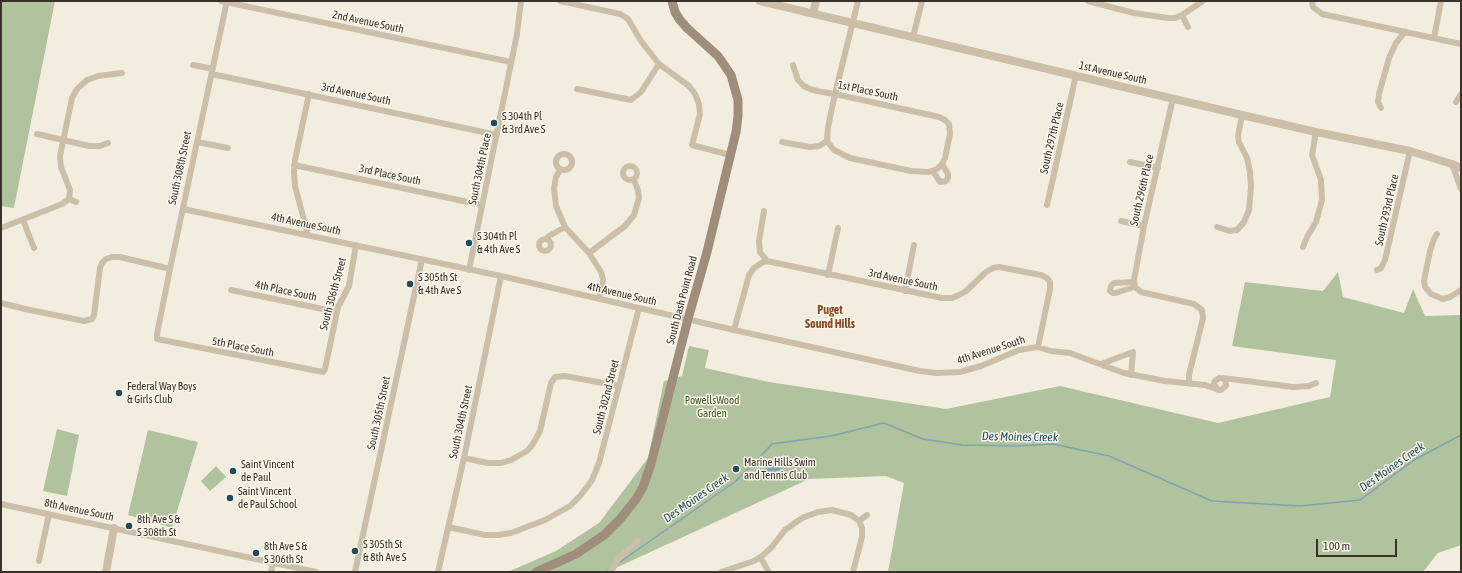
<!DOCTYPE html>
<html>
<head>
<meta charset="utf-8">
<style>
  body { margin:0 }
  #map { position:relative; width:1462px; height:573px; overflow:hidden; background:#f3eddf; font-family:"Asap Condensed",sans-serif }
  canvas { display:block }
  .frame { position:absolute; inset:0; border:2px solid #39312a; pointer-events:none }
  .scale { position:absolute; left:1316px; top:539px; width:81px; height:18px; box-sizing:border-box; border:2px solid #39312a; border-top:0; padding-left:5px; font-size:12px; line-height:14px; white-space:nowrap; color:#39312a; -webkit-text-stroke:3px #faf6eb; paint-order:stroke }
</style>
</head>
<body>
<div id="map">
<canvas width="1462" height="573"></canvas>
<div class="frame"></div>
<div class="scale">100 m</div>
</div>
<script>
const c = document.querySelector('canvas').getContext('2d');
c.lineJoin = 'round';
function fillPath(path, color) { c.fillStyle = color; c.fill(path, 'evenodd'); }
const toPath = rows => new Path2D(rows.map(r => 'M' + r).join(''));
function stroke(path, color, width, dash) { c.strokeStyle = color; c.lineWidth = width; c.lineCap = dash ? 'butt' : 'round'; c.setLineDash(dash || []); c.stroke(path); }
function drawText(font, color, halo, rows, align = 'center') {
  c.font = font + ' "Asap Condensed",sans-serif'; c.lineWidth = 3; c.setLineDash([]); c.textBaseline = 'middle'; c.strokeStyle = halo; c.fillStyle = color; for (const [text, x, y, turn = 0] of rows) {
    c.save(); c.translate(x, y); c.rotate((+turn || 0) * Math.PI / 180); c.textAlign = isNaN(turn) ? turn : align; if (halo) c.strokeText(text, 0, 0); c.fillText(text, 0, 0); c.restore();
  }
}
fillPath(toPath([
  [1,1,55,1,14,208,1,206],
  [1338,272,1343,297,1404,313,1413,289,1425,316,1461,315,1461,545,1438,553,1423,572,888,572,904,483,886,476,809,479,607,572,498,572,510,571,556,551,599,523,648,458,664,381,682,376,689,346,709,350,705,368,769,382,946,409,1060,386,1218,423,1330,397,1336,360,1232,346,1245,282,1323,291],
  [57,429,79,435,67,496,43,491],
  [148,430,198,442,172,528,128,515],
  [216,466,226,477,210,491,201,481]
]), '#b0c29e');
fillPath(toPath([
  [777,461,782,468,768,477,767,479,761,470,764,470]
]), '#7da5b0');
stroke(toPath([
  [620,562,736,481,772,444,831,436,884,423,923,439,962,445,1018,446,1053,444,1109,456,1212,501,1300,506,1360,500,1414,460,1461,435],
  [606,572,607,571]
]), '#7da5b0', 1.5);
stroke(toPath([
  [221,1,511,62],
  [227,1,170,269,157,334,157,339,323,372,325,369,338,307,349,286,356,245],
  [560,1,620,14,628,19,641,41,659,64,689,86,695,94,699,104,700,114,692,145,730,155],
  [1088,1,1134,13,1168,18,1175,18,1182,15,1203,1],
  [1312,1,1313,7,1322,14,1461,44],
  [1182,15,1188,27],
  [913,37,922,1],
  [1434,38,1441,1],
  [193,65,213,69],
  [793,65,798,80,804,86,810,89,817,91,835,94,939,117,945,120,949,124,950,134,945,158,942,164,937,169,929,172,911,171,850,158,834,150,827,141,828,127,835,94,858,1],
  [212,74,497,135],
  [577,89,631,100,641,92,659,64],
  [1456,102,1461,94],
  [1381,108,1378,102,1379,94,1389,58,1396,43,1405,32],
  [37,134,89,146,100,146,108,143],
  [197,142,228,148],
  [782,142,810,147,819,146,827,141],
  '556 162a8 8 0 1 1 16 0a8 8 0 1 1-16 0Z',
  [1130,162,1158,168],
  [1452,164,1461,189],
  [294,165,482,205],
  '623 173a7 7 0 1 1 14 0a7 7 0 1 1-14 0Z',
  [560,170,556,177,554,188,556,206,565,227,589,253,601,272,603,279,602,285,599,298],
  [933,171,940,182,946,181,948,178,948,174,942,164],
  [69,199,70,190,61,167,60,156,72,98,77,89,87,80,98,76,122,73],
  [69,199,76,202],
  [1047,205,1076,75],
  [183,209,501,276,734,330,920,371,936,373,960,372,981,366,1019,350,1038,347,1051,351,1070,353,1124,373,1165,381,1205,385,1219,390,1221,390,1226,386,1225,379,1219,378,1215,381,1214,384,1217,389],
  [764,211,759,241,760,252,767,261],
  [23,220,34,248],
  [1121,221,1144,226],
  [1217,227,1230,231,1237,230,1244,222,1249,210,1251,187,1250,172,1247,158,1239,142,1238,136,1242,115],
  [1,228,62,204,69,199],
  [1437,234,1434,239,1430,251,1424,281,1425,287,1431,294,1443,299,1450,297,1461,290],
  [308,235,295,186,294,172,295,160,309,94],
  '539 245a6 6 0 1 1 12 0a6 6 0 1 1-12 0Z',
  [547,239,549,236,565,227],
  [1303,247,1307,237,1316,222,1322,200,1321,180,1312,155,1316,132],
  [589,253,625,226,634,215,639,198,638,190,634,180],
  [469,270,517,34,521,1],
  [1377,270,1381,268,1385,260,1410,151],
  [828,275,838,228],
  [1134,282,1114,283,1111,286,1110,291,1113,293,1115,293,1135,287],
  [1135,287,1134,280,1144,226,1173,98],
  [1135,287,1141,292,1194,304,1202,310,1203,318,1189,375,1189,382,1192,384],
  [231,290,337,312],
  [905,291,914,245],
  [1,303,25,309,84,321,92,319],
  [92,319,94,315,100,268,102,263,106,259,112,257,120,257,170,269],
  [734,330,749,275,754,268,763,262,767,261,942,298,952,298,959,295,966,291,986,272,993,268,999,267,1041,275,1047,278,1050,282,1050,289,1038,347],
  [1101,364,1133,352,1131,375],
  [1223,378,1293,387,1309,386,1316,383],
  [464,458,488,463,501,463,511,460,527,451,533,444,540,431,551,383,555,377,565,376,619,386],
  [1,504,316,572],
  [859,521,867,515],
  [448,527,485,535,498,535,511,533,545,520,570,506,581,495,592,480,599,463,639,308],
  [760,557,769,572],
  [39,561,49,514],
  [271,572,273,563],
  [355,572,422,259],
  [438,572,464,458,501,276],
  [611,572,618,559,638,541],
  [721,572,754,561,762,556,771,548,785,530,802,518,818,512,832,510,851,515,859,521,862,528,862,537,853,572]
]), '#cbbfaa', 6);
stroke(toPath([
  [760,1,1242,115,1316,132,1410,151,1452,164,1461,168],
  [813,13,816,1],
  [106,572,114,528]
]), '#cbbfaa', 8);
stroke(toPath([
  [536,572,576,554,604,535,621,518,636,499,643,487,651,464,688,319,707,252,736,132,738,116,738,100,731,75,718,56,687,28,680,20,675,12,672,1]
]), '#9f8e7b', 9);
for (const [x, y, r, color] of [
  [494,123,4,"#1f4c5b"],
  [469,243,4,"#1f4c5b"],
  [410,284,4,"#1f4c5b"],
  [119,393,4,"#1f4c5b"],
  [736,469,4,"#1f4c5b"],
  [233,471,4,"#1f4c5b"],
  [230,498,4,"#1f4c5b"],
  [129,526,4,"#1f4c5b"],
  [355,551,4,"#1f4c5b"],
  [256,553,4,"#1f4c5b"]
]) { const dot = new Path2D(); dot.arc(x, y, r, 0, 2 * Math.PI); c.fillStyle = color; c.fill(dot); stroke(dot, '#faf6eb', 1.5); }
drawText('11px', '#39312a', '#faf6eb', [
  ["2nd Avenue South",368,22,12],
  ["1st Avenue South",1113,73,13],
  ["1st Place South",868,91,12],
  ["3rd Avenue South",356,94,12],
  ["South 297th Place",1052,138,-77],
  ["South 308th Street",180,168,-78],
  ["South 304th Place",480,169,-78],
  ["3rd Place South",390,175,12],
  ["South 296th Place",1142,190,-77],
  ["South 293rd Place",1387,210,-77],
  ["4th Avenue South",306,224,12],
  ["3rd Avenue South",903,280,12],
  ["4th Place South",286,291,12],
  ["South 306th Street",333,294,-75],
  ["4th Avenue South",622,294,13],
  ["South Dash Point Road",682,300,-75],
  ["5th Place South",243,347,11],
  ["4th Avenue South",991,350,-18],
  ["South 302nd Street",606,397,-76],
  ["South 305th Street",379,413,-78],
  ["South 304th Street",461,422,-78],
  ["8th Avenue South",79,510,12]
]);
drawText('11px', '#39312a', '#faf6eb', [
  ["S 304th Pl",502,117],
  ["& 3rd Ave S",502,130],
  ["S 304th Pl",477,237],
  ["& 4th Ave S",477,250],
  ["S 305th St",418,278],
  ["& 4th Ave S",418,291],
  ["Federal Way Boys",127,387],
  ["& Girls Club",127,400],
  ["Marine Hills Swim",744,463],
  ["and Tennis Club",744,476],
  ["Saint Vincent",241,465],
  ["de Paul",241,478],
  ["Saint Vincent",238,492],
  ["de Paul School",238,505],
  ["8th Ave S &",137,520],
  ["S 308th St",137,533],
  ["S 305th St",363,545],
  ["& 8th Ave S",363,558],
  ["8th Ave S &",264,547],
  ["S 306th St",264,560]
], 'left');
drawText('11px', '#41572d', '#faf6eb', [
  ["PowellsWood",712,401],
  ["Garden",712,414]
]);
drawText('bold 12px', '#884c22', '#faf6eb', [
  ["Puget",830,310],
  ["Sound Hills",830,324]
]);
drawText('italic 12px', '#1f4c5b', '#faf6eb', [
  ["Des Moines Creek",1020,437,1],
  ["Des Moines Creek",1392,467,-35],
  ["Des Moines Creek",696,498,-35]
]);
</script>
</body>
</html>
